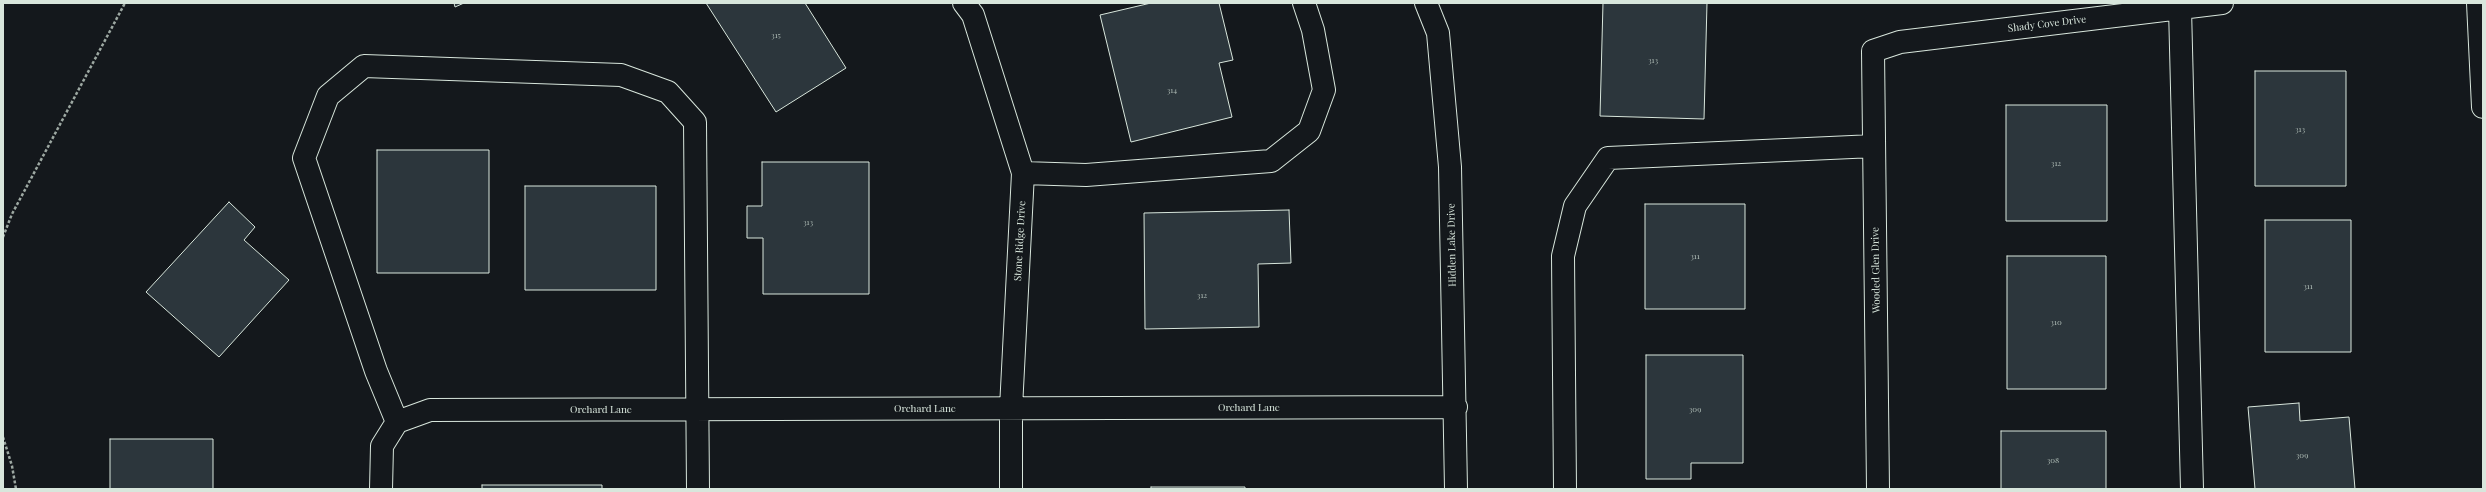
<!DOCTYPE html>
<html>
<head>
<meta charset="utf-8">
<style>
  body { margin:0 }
  #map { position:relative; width:2486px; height:492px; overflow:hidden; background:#14181c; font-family:"Playfair Display",serif }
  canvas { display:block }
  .frame { position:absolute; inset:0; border:4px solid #d8e6dc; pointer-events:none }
</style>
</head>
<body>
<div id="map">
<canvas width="2486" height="492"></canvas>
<div class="frame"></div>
</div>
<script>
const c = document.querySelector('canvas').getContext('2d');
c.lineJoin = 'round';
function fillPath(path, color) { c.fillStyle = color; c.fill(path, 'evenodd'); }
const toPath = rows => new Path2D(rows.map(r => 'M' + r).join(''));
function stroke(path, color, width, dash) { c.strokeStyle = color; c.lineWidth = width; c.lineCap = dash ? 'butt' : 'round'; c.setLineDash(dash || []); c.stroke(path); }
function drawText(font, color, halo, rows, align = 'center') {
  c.font = font + ' "Playfair Display",serif'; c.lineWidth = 3; c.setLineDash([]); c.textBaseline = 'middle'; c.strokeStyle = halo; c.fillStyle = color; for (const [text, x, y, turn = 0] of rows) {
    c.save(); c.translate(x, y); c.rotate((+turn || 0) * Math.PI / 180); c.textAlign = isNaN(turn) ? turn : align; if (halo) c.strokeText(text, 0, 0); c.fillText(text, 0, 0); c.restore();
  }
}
const building = toPath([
  [454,3,464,3,455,7,454,3],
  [706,3,805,3,846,68,776,112,706,3],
  [1151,3,1219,3,1233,60,1219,63,1232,117,1131,142,1100,15,1151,3],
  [1603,3,1707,3,1704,119,1600,116,1603,3],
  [2255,71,2346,71,2346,186,2255,186,2255,71],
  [2006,105,2107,105,2107,221,2006,221,2006,105],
  [377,150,489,150,489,273,377,273,377,150],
  [762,162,869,162,869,294,763,294,763,238,747,238,747,206,762,206,762,162],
  [525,186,656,186,656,290,525,290,525,186],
  [229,202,255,227,244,240,289,280,219,357,146,292,229,202],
  [1645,204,1745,204,1745,309,1645,309,1645,204],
  [1289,210,1291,263,1258,264,1259,327,1145,329,1144,213,1289,210],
  [2265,220,2351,220,2351,352,2265,352,2265,220],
  [2007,256,2106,256,2106,389,2007,389,2007,256],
  [1646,355,1743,355,1743,463,1691,463,1691,479,1646,479,1646,355],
  [2299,403,2300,421,2349,417,2355,489,2255,489,2248,407,2299,403],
  [2001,431,2106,431,2106,489,2001,489,2001,431],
  [110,439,213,439,213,489,110,489,110,439],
  [482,485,602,485,602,489,482,489,482,485],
  [1151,487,1245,487,1245,489,1151,489,1151,487]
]);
fillPath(building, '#2c363c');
stroke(building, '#d8e6dc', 1);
const minor = toPath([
  [964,3,973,15,1023,173,1011,408,1011,489],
  [1426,3,1438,33,1450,167,1456,489],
  [2478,3,2483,107],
  [2180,8,2192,489],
  [1023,173,1086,175,1271,161,1309,131,1324,90,1313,30,1304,3],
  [397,422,376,371,304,158,328,96,364,66,621,75,668,92,695,122,698,489],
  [397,422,430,410,1456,407],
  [381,489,382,446,397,422],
  [1565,489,1563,256,1575,206,1608,158,1874,146],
  [1878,489,1873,51,1900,42,2222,3]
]);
stroke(minor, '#d8e6dc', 24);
stroke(toPath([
  [3,237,12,214,125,3],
  [3,437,12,466,16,489]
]), '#9da8a2', 2.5, [3, 2]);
stroke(minor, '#14181c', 22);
drawText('8px', '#adbab4', null, [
  ["315",776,35],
  ["313",1653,60],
  ["314",1172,90],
  ["313",2300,129],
  ["312",2056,163],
  ["313",808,222],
  ["311",1695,256],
  ["311",2308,286],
  ["312",1202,295],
  ["310",2056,322],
  ["309",1695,409],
  ["309",2302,455],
  ["308",2053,460]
]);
drawText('10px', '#d8e6dc', '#14181c', [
  ["Shady Cove Drive",2047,24,-7],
  ["Stone Ridge Drive",1020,241,-87],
  ["Hidden Lake Drive",1452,245,-91],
  ["Wooded Glen Drive",1876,270,-91],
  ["Orchard Lane",1249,408],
  ["Orchard Lane",925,409],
  ["Orchard Lane",601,410]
]);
</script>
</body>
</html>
